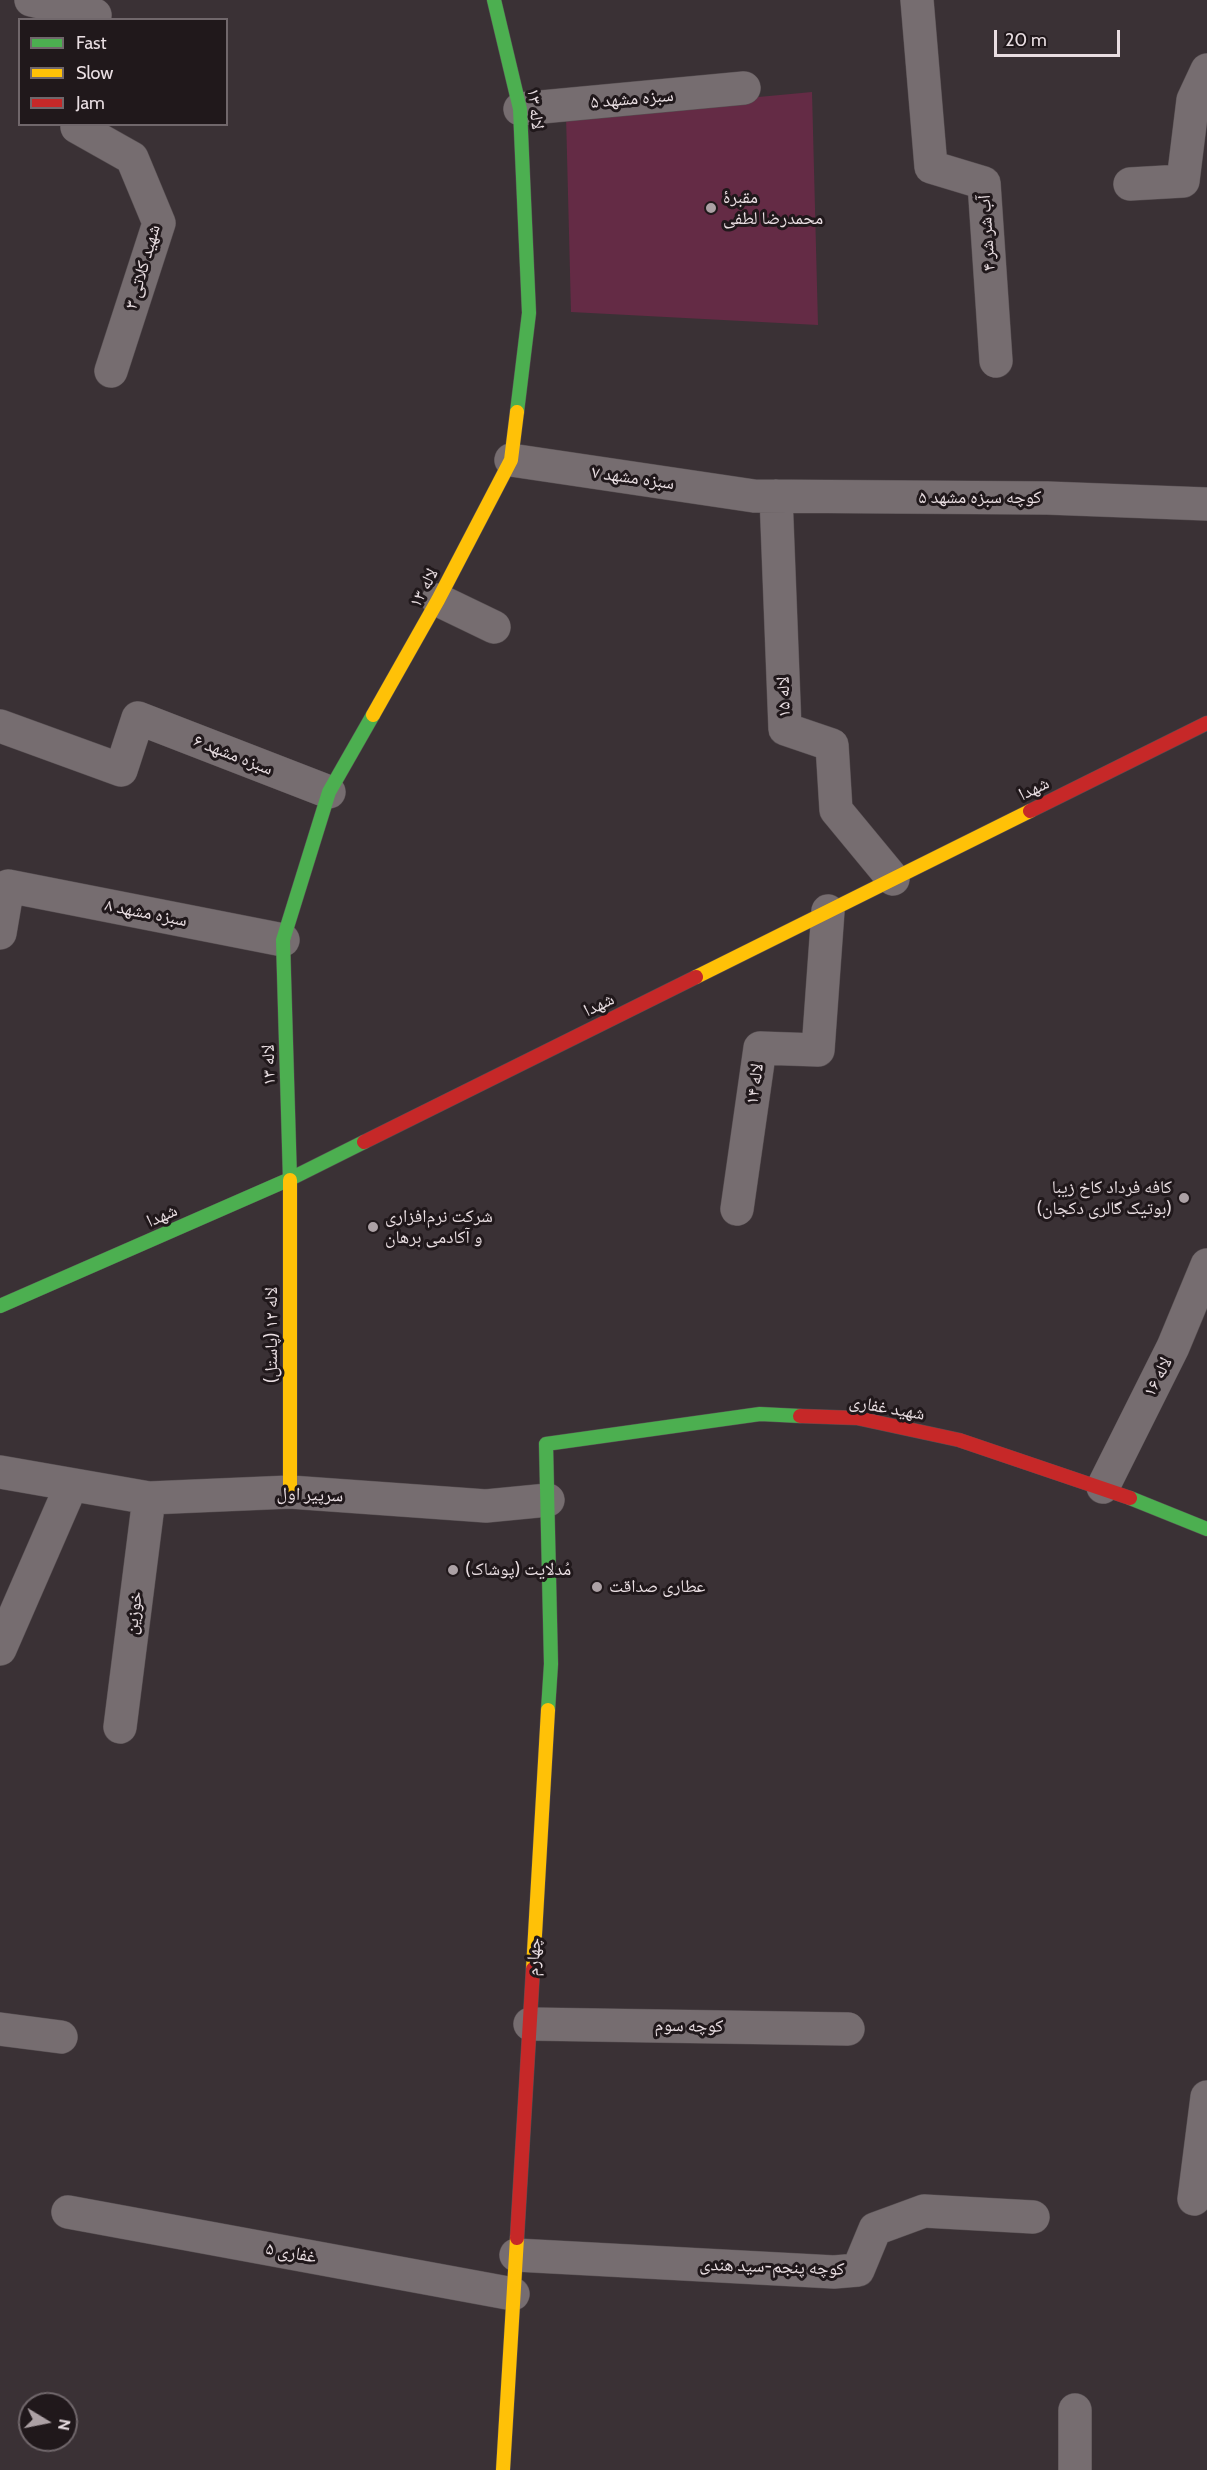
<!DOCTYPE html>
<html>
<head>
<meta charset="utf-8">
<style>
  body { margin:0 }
  #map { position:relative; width:1207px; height:2470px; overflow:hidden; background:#3a3135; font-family:Cabin,sans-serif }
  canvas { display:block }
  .legend { position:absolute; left:18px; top:18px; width:210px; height:108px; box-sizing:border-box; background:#20181b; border:2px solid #70676b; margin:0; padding:8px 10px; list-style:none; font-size:18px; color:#e9dee2 }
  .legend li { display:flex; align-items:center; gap:12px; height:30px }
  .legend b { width:30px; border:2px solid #70676b }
  .north { position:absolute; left:18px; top:2392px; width:60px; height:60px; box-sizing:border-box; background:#20181b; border:2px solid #70676b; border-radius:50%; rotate:100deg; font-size:16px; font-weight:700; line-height:24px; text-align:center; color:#e9dee2 }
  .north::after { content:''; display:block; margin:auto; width:21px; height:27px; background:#aca1a5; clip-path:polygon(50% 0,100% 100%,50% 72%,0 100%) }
  .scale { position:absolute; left:994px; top:30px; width:126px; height:27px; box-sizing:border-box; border:3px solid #e9dee2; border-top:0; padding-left:8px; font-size:18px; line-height:21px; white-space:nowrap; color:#e9dee2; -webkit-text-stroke:4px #20181b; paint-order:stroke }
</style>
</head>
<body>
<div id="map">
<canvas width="1207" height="2470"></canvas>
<ul class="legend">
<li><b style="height:8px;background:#4caf50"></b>Fast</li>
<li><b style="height:8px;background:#ffc107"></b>Slow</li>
<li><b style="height:8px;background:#c62828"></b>Jam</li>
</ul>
<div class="north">N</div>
<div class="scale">20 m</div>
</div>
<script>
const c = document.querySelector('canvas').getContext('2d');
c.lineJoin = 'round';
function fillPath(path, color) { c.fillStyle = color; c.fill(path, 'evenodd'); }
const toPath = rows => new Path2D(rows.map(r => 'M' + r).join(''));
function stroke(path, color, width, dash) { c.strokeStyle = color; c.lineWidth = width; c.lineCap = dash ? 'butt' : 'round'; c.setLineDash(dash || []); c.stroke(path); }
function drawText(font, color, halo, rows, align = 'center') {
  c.font = font + ' Cabin,"Noto Naskh Arabic",sans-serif'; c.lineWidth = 6; c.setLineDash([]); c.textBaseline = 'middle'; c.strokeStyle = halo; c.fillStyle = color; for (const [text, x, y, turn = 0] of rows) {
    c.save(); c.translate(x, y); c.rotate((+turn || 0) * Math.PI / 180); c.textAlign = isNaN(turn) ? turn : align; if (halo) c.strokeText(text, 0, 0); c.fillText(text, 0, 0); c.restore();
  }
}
fillPath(toPath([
  [812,92,818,325,571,312,566,115]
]), '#642b45');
const street = toPath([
  [31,0,95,15],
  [917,0,931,167,984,183,996,361],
  [520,109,744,88],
  [78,124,77,127,132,158,159,223,111,371],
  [1130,184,1183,181,1193,100,1207,70],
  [511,460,754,496,1047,498,1207,504],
  [776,496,785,729,832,745,836,810,893,879],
  [438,600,494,627],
  [0,726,121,770,138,718,329,792],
  [0,933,8,886,283,940],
  [737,1209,760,1048,818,1050,828,911],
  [0,1472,149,1498,290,1492,486,1506,548,1500],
  [1103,1487,1173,1347,1207,1265],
  [0,1649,71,1486],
  [120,1727,149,1498],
  [530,2024,848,2029],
  [0,2029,61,2037],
  [1194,2199,1207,2097],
  [68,2212,513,2294],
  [516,2255,834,2272,858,2270,875,2229,924,2211,1033,2217],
  [1075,2410,1075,2470]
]);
const fast = toPath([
  [494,0,520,109,529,313,517,412],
  [290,1180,283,940,329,792,373,715],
  [0,1306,290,1179,364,1142],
  [1130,1498,1207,1529],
  [548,1710,551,1664,546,1444,760,1414,800,1416]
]);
const slow = toPath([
  [373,715,438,600,511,460,517,412],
  [696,977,1030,811],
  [290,1180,290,1492],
  [533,1969,548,1710],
  [503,2470,517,2238]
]);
const jam = toPath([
  [1030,811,1207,723],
  [364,1142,696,977],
  [800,1416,857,1418,959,1440,1130,1498],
  [517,2238,533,1969]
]);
stroke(street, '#564e51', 34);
stroke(fast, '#564e51', 15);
stroke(slow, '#564e51', 15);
stroke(jam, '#564e51', 15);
stroke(street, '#766d70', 33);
stroke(fast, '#4caf50', 14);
stroke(slow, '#ffc107', 14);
stroke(jam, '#c62828', 14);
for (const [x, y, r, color] of [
  [711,208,6,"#aca1a5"],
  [1184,1198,6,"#aca1a5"],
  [373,1227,6,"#aca1a5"],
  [453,1570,6,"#aca1a5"],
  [597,1587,6,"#aca1a5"]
]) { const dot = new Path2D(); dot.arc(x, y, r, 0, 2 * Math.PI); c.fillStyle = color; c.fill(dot); stroke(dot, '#20181b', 2); }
drawText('18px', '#e9dee2', '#20181b', [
  ["۵ سبزه مشهد",632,99,-5],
  ["لاله ۱۳",535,109,83],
  ["۴ آب شر شر",987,233,-94],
  ["۳ شهید کلاتی",143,267,-74],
  ["۷ سبزه مشهد",633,478,8],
  ["کوچه سبزه مشهد ۵",980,498],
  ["لاله ۱۳",424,588,-62],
  ["۱۵ لاله",784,697,-92],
  ["۶ سبزه مشهد",233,755,21],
  ["شهدا",1034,789,-26],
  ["۸ سبزه مشهد",146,913,11],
  ["شهدا",599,1005,-26],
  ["لاله ۱۳",269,1065,-92],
  ["۱۴ لاله",755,1084,-82],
  ["شهدا",162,1216,-24],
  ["لاله ۱۲ (پاستل)",272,1335,-90],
  ["لاله ۱۶",1158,1377,-63],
  ["شهید غفاری",887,1408,10],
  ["سرپیر اول",310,1495,2],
  ["خوزین",134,1613,-83],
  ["چهارم",534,1957,-87],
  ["کوچه سوم",689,2026,1],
  ["غفاری ۵",291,2253,10],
  ["کوچه پنجم-سید هندی",772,2267,2]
]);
drawText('18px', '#e9dee2', '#20181b', [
  ["مقبرهٔ",723,198],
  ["محمدرضا لطفی",723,219],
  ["کافه فرداد کاخ زیبا",1172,1188,"right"],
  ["(بوتیک گالری دکجان)",1172,1209,"right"],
  ["شرکت نرم‌افزاری",385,1217],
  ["و آکادمی برهان",385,1238],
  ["مُدلایت (پوشاک)",465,1570],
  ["عطاری صداقت",609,1587]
], 'left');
</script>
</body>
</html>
